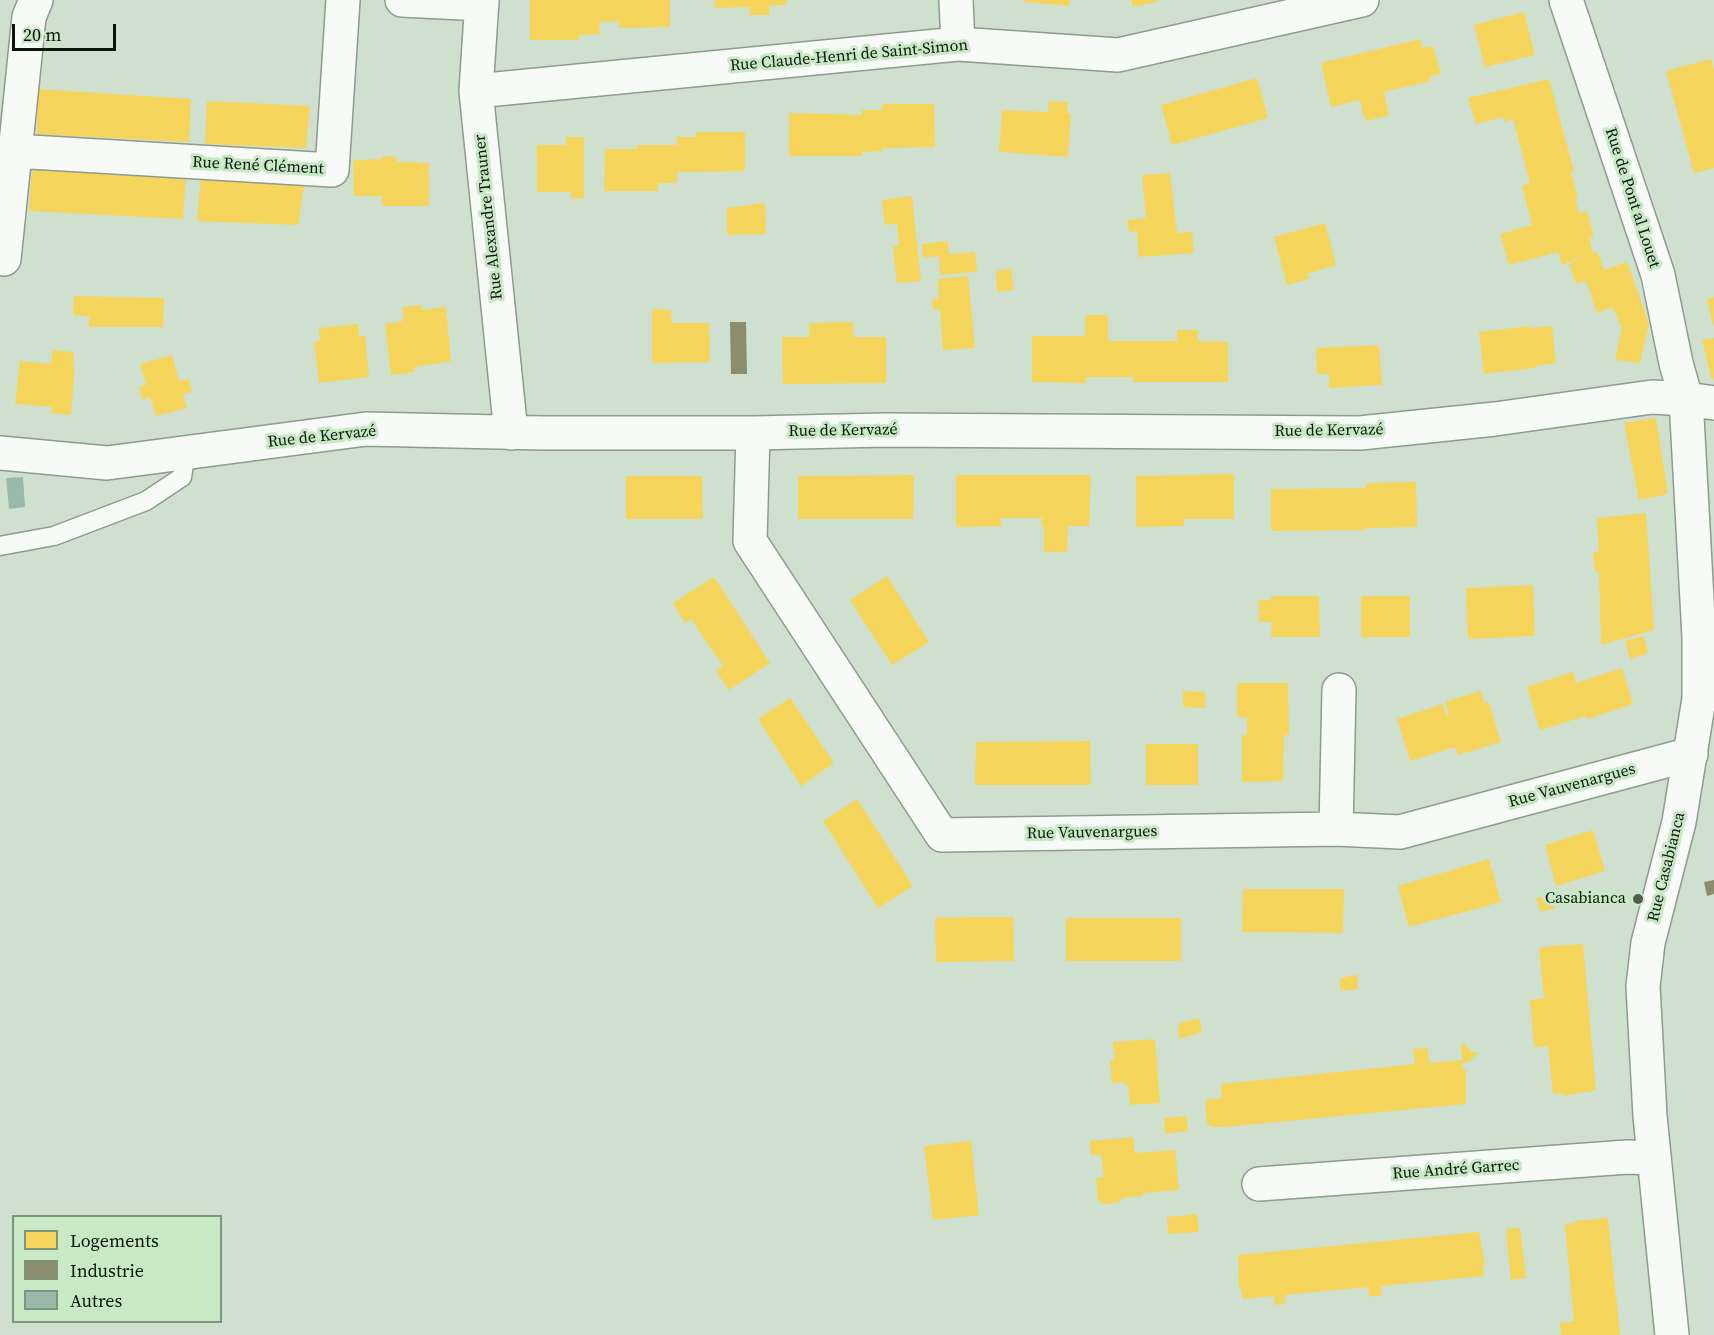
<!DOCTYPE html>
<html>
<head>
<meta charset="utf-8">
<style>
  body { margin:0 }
  #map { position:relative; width:1714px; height:1335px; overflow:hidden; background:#cfe0ce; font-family:"Source Serif 4",serif }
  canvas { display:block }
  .legend { position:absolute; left:12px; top:1215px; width:210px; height:108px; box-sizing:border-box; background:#c8e8c6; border:2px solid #7c947b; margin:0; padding:8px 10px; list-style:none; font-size:18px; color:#0b160a }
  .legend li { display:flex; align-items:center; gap:12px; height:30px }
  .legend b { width:30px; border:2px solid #7c947b }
  .scale { position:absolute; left:12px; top:24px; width:104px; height:27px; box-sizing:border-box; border:3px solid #0b160a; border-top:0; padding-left:8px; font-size:18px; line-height:21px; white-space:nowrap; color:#0b160a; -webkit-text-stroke:4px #c8e8c6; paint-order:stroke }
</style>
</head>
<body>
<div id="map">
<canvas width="1714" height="1335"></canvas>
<ul class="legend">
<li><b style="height:16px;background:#f6d55c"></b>Logements</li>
<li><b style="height:16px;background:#8c8c6e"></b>Industrie</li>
<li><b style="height:16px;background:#9bb9a8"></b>Autres</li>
</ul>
<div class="scale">20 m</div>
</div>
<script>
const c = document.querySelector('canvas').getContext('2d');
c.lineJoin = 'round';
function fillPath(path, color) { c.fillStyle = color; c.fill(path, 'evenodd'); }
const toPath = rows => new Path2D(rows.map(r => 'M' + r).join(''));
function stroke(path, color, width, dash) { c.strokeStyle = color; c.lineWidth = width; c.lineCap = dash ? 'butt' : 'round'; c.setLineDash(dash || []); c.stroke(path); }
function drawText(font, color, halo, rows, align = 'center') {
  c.font = font + ' "Source Serif 4",serif'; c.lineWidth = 6; c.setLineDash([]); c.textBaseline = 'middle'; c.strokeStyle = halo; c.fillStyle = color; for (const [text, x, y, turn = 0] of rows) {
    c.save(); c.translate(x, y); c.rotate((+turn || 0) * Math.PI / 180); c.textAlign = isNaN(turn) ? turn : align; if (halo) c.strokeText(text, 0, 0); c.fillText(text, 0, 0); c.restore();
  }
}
fillPath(toPath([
  [530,0,670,0,670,27,619,28,619,21,599,22,600,34,579,35,579,40,530,40],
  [715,0,787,0,787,5,769,5,769,15,749,15,750,7,715,8],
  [1024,0,1070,0,1069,6,1023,2],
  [1131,0,1158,0,1159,1,1133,7],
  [1524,12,1535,55,1485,67,1474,25],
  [1420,39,1422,48,1433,46,1441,74,1429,77,1430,81,1384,92,1389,115,1366,121,1365,116,1363,116,1360,100,1331,107,1321,63],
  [1711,59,1714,71,1714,168,1694,173,1666,71],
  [1257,78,1268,118,1172,145,1161,105],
  [1549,79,1574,171,1571,172,1578,198,1575,199,1579,213,1587,211,1594,237,1589,238,1593,253,1597,251,1604,270,1627,262,1649,324,1640,363,1615,360,1622,329,1613,307,1597,313,1586,281,1576,284,1569,264,1584,256,1562,265,1558,252,1509,265,1500,234,1532,225,1522,186,1530,183,1513,119,1504,122,1503,117,1476,124,1468,98],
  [37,89,191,99,189,142,37,134],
  [207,101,310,106,306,148,205,144],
  [1049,101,1068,102,1067,113,1071,114,1068,157,999,152,1002,110,1048,112],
  [882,104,934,104,935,147,883,148,882,151,862,152,862,156,789,156,789,113,862,115,862,110,882,110],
  [696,132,745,132,745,171,677,172,677,183,658,183,658,191,604,191,605,149,637,149,637,145,677,145,677,137,696,137],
  [566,137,584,137,584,198,571,199,571,192,537,192,537,145,566,145],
  [382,156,397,157,397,162,429,163,429,206,382,206,382,196,354,196,353,160,382,159],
  [32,169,186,175,183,219,29,211],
  [1170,173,1177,233,1192,232,1194,253,1139,257,1137,231,1129,232,1127,220,1146,218,1142,175],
  [201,178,304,186,298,225,197,221],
  [912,196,921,281,897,283,893,246,899,246,897,224,885,225,882,200],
  [765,203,766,234,727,235,727,208],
  [1325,223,1336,265,1307,274,1309,279,1287,285,1274,237],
  [948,241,949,254,975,252,977,272,940,275,939,256,923,258,922,244],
  [1011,269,1014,290,997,292,996,271],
  [968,276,975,348,943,350,940,309,933,310,932,299,939,299,938,279],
  [74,296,164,298,163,327,89,327,89,316,73,315],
  [1714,297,1714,325,1713,325,1707,299],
  [422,305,422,310,446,307,451,361,414,367,415,372,391,375,385,324,403,321,403,307],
  [652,309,671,310,672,323,709,323,710,362,652,363],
  [1085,315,1108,315,1108,341,1177,341,1177,330,1198,330,1198,341,1228,342,1228,382,1133,382,1133,377,1086,377,1086,383,1032,382,1032,336,1085,336],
  [853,322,853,337,886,337,886,383,783,384,782,337,809,337,810,323],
  [358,324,359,336,365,336,369,377,319,383,314,342,320,341,319,328],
  [1530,326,1530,328,1552,326,1556,363,1535,366,1535,368,1484,374,1479,332],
  [1714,338,1714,379,1712,380,1702,340],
  [1379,345,1382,385,1329,388,1329,374,1317,374,1316,348],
  [53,350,74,352,73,366,75,366,71,415,51,413,52,407,15,404,20,361,51,364],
  [172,355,179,381,189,379,192,392,183,394,187,408,156,416,150,397,142,400,139,386,146,385,140,364],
  [1656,418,1668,494,1639,500,1624,423],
  [1234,474,1234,519,1184,519,1184,526,1136,527,1136,476],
  [914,475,913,519,798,519,798,476],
  [956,475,1091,475,1089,526,1068,526,1067,552,1044,552,1044,526,1041,526,1042,518,1001,518,1002,526,956,527],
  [626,476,702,476,703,519,626,519],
  [1416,482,1417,527,1365,528,1366,530,1271,531,1271,489,1366,488,1366,483],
  [1646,513,1654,630,1601,645,1599,571,1595,571,1593,552,1599,551,1597,518],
  [887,576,929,642,892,665,850,600],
  [714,577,770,663,729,690,716,671,723,666,691,619,685,623,673,603],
  [1533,585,1535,636,1468,639,1466,588],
  [1271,596,1319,596,1320,637,1271,637,1272,622,1259,622,1259,600,1271,600],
  [1361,596,1410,596,1410,637,1361,637],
  [1644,636,1648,653,1630,659,1625,641],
  [1622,668,1633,704,1588,719,1586,716,1540,730,1527,687,1573,672,1576,683],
  [1237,683,1288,683,1289,735,1284,735,1283,781,1242,782,1242,735,1247,735,1247,717,1237,717],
  [1183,691,1205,692,1205,708,1183,707],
  [1480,691,1485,703,1489,702,1501,742,1458,755,1455,747,1410,761,1397,719,1443,704,1446,715,1449,714,1445,702],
  [790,698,834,763,801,786,758,719],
  [1090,741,1091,785,975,785,976,742],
  [1146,744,1198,744,1198,785,1146,785],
  [857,799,913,886,878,908,823,821],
  [1593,830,1605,871,1556,886,1545,845],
  [1489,859,1501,902,1409,927,1398,886],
  [1243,889,1344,889,1343,933,1242,932],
  [1551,895,1555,908,1541,912,1536,898],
  [976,917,1013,917,1014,961,936,962,935,918],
  [1066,918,1181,918,1181,961,1066,961],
  [1583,944,1596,1090,1564,1096,1564,1093,1553,1094,1548,1046,1534,1047,1530,1000,1544,998,1539,949,1549,946],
  [1357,974,1358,989,1341,991,1339,979],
  [1199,1018,1202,1032,1179,1039,1178,1024],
  [1155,1039,1160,1103,1130,1105,1128,1086,1122,1082,1112,1083,1110,1060,1115,1060,1113,1042],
  [1461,1042,1474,1053,1479,1052,1469,1062,1462,1063,1463,1070,1466,1070,1466,1104,1225,1127,1212,1127,1207,1124,1205,1104,1208,1099,1222,1098,1221,1084,1415,1064,1413,1049,1428,1048,1429,1063,1462,1060],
  [1187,1116,1188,1131,1165,1134,1164,1118],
  [1133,1137,1135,1153,1175,1150,1179,1190,1143,1193,1143,1196,1122,1198,1118,1203,1102,1204,1098,1200,1096,1178,1104,1177,1101,1155,1091,1155,1090,1141],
  [971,1141,979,1215,933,1220,924,1146],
  [1197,1214,1199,1232,1168,1234,1167,1217],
  [1608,1218,1620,1335,1561,1335,1560,1323,1574,1321,1565,1224,1575,1223,1575,1221],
  [1520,1228,1526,1278,1511,1280,1506,1229],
  [1479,1232,1485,1265,1483,1266,1484,1276,1381,1286,1382,1295,1369,1297,1368,1287,1285,1295,1285,1304,1275,1305,1274,1296,1243,1299,1241,1289,1239,1288,1238,1255]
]), '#f6d55c');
fillPath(toPath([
  [730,322,746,322,747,374,731,374],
  [1714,880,1714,894,1707,896,1704,882]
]), '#8c8c6e');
fillPath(toPath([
  [23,477,25,507,9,509,6,478]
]), '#9bb9a8');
const lane = toPath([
  [0,546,54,536,146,501,182,477,186,453]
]);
const street = toPath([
  [402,0,482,4],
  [482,0,476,91,511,433],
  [956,0,958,44],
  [476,91,958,44,1118,55,1362,0],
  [14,151,332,170,343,0],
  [4,259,29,17,36,0],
  [753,433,750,541,942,835,1336,829,1400,832,1691,754],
  [0,453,107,463,366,429,544,433,753,433,885,430,1360,433,1495,419,1652,397,1686,399,1714,403],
  [1336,829,1339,690],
  [1259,1184,1627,1157,1653,1158]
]);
const secondary = toPath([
  [1566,0,1658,275,1676,363,1686,399,1699,637,1699,699,1679,822,1648,943,1643,986,1650,1116,1672,1335]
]);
stroke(lane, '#8e9b8d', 21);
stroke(street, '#8e9b8d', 36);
stroke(secondary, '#8e9b8d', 36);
stroke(toPath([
  [564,466,889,992,864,1122,750,1335]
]), '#d4dad4', 4, [3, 4.5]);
stroke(lane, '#f8faf8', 18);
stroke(street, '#f8faf8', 33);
stroke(secondary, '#f8faf8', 33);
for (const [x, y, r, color] of [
  [1638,899,6,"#505d4f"]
]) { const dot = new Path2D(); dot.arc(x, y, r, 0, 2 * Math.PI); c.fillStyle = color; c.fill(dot); stroke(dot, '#c8e8c6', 2); }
drawText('16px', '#0b160a', '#c8e8c6', [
  ["Rue Claude-Henri de Saint-Simon",849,56,-5],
  ["Rue René Clément",258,166,3],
  ["Rue de Pont al Louet",1632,198,72],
  ["Rue Alexandre Trauner",489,217,-96],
  ["Rue de Kervazé",843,431,-1],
  ["Rue de Kervazé",1329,431,-1],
  ["Rue de Kervazé",322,437,-6],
  ["Rue Vauvenargues",1572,786,-15],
  ["Rue Vauvenargues",1092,833,-1],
  ["Rue Casabianca",1667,867,-76],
  ["Rue André Garrec",1456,1170,-4]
]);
drawText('16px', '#0b160a', '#c8e8c6', [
  ["Casabianca",1626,899]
], 'right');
</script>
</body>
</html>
